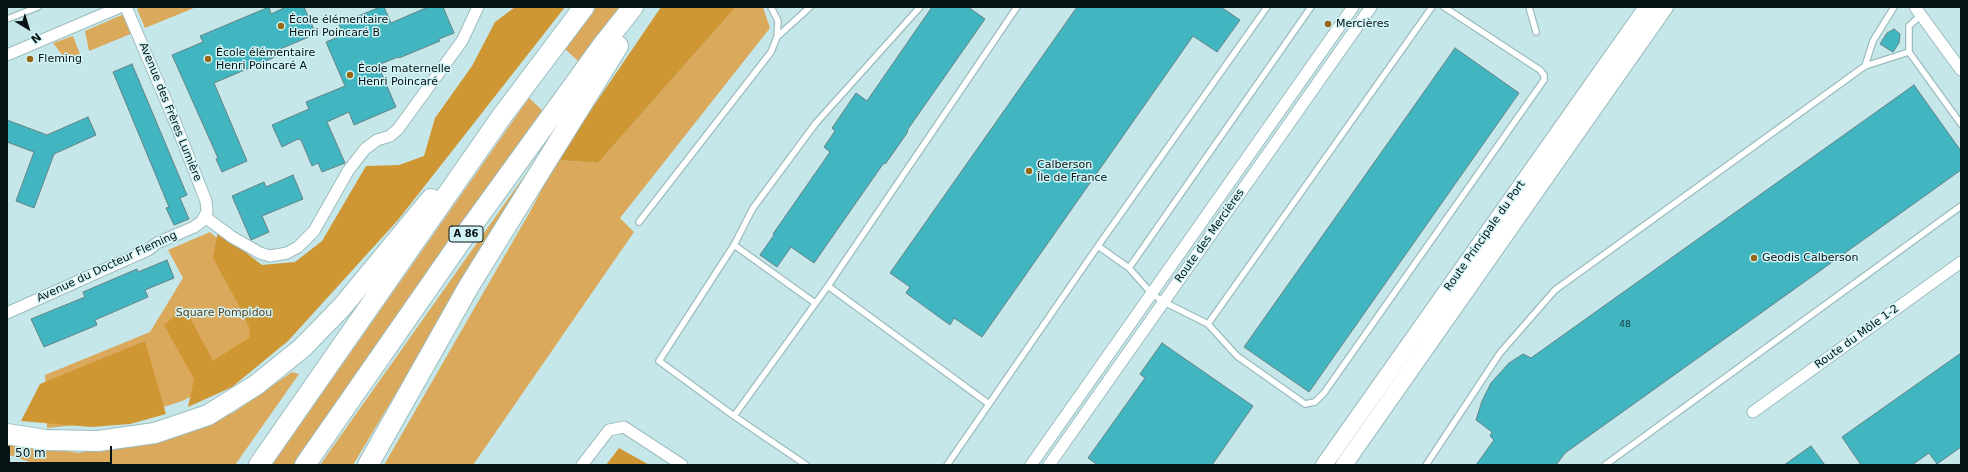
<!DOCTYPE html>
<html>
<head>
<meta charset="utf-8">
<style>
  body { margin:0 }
  #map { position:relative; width:1968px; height:472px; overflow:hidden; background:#c6e7ea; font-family:"DejaVu Sans",sans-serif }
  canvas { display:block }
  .frame { position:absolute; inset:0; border:8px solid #071213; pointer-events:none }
  .north { position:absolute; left:8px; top:8px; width:40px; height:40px; -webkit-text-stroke:3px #d3f4f7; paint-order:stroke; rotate:142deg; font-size:11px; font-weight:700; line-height:16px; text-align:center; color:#071213 }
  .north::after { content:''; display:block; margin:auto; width:14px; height:18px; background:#071213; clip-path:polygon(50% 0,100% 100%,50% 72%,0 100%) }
  .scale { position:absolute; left:8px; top:446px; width:104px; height:18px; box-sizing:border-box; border:2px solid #071213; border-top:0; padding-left:5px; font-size:12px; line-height:14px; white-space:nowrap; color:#071213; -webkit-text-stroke:3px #d3f4f7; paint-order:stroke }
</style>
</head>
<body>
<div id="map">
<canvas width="1968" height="472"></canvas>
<div class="frame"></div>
<div class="north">N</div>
<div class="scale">50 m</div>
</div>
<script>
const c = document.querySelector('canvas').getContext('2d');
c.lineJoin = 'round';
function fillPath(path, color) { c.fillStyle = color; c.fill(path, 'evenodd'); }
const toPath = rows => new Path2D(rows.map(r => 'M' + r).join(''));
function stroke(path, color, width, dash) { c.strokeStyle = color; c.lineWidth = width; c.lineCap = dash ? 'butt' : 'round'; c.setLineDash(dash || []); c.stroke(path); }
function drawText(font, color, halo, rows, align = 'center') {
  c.font = font + ' "DejaVu Sans",sans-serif'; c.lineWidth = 3; c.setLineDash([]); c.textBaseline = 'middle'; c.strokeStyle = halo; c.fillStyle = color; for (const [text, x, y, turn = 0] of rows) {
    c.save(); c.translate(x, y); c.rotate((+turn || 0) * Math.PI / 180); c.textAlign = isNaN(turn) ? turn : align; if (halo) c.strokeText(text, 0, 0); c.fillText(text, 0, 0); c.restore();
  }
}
fillPath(toPath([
  [141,7,194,7,194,8,145,28,137,9],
  [596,7,621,7,578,61,565,49],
  [736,7,763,7,770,28,620,218,634,232,473,465,384,465,531,210,557,160,598,163],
  [124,14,133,33,89,51,85,31],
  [73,36,80,54,66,60,53,43],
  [529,98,544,112,294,465,272,465],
  [537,158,353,465,320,465],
  [210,232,258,273,323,298,220,383,182,401,124,420,47,428,45,375,150,332,183,278,168,250],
  [292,372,299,374,235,465,38,465,7,454,7,440,78,453,162,439,233,413]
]), '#dba95b');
fillPath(toPath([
  [515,7,565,7,398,220,288,341,232,387,188,407,194,379,164,325,185,308,213,361,250,337,249,327,238,304,213,258,218,231,262,265,295,262,322,241,366,166,399,165,424,156,435,118,472,66,495,22],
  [661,7,736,7,598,163,557,160],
  [145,341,166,414,130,424,91,427,21,421,40,384],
  [619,448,644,462,649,465,606,465]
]), '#cf9634');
const building = toPath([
  [269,7,271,14,286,7,304,7,316,34,273,52,275,57,214,83,247,161,222,172,216,159,218,158,172,55,203,42,200,36,269,7],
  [380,7,384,7,391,23,428,7,443,7,454,33,439,39,440,41,399,58,398,57,378,65,396,107,354,125,349,112,327,122,345,163,322,172,318,163,312,166,301,140,298,139,282,147,272,125,309,109,306,102,345,86,326,42,343,35,339,24,380,7],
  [932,7,968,7,985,19,908,129,907,133,886,163,883,164,814,263,791,247,777,267,760,255,774,235,773,234,830,152,824,147,835,131,832,128,856,93,867,101,932,7],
  [1077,7,1221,7,1240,20,1217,52,1193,36,982,337,954,318,950,325,906,293,910,287,890,273,1077,7],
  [1894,29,1900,34,1899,43,1893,52,1880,44,1887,33,1894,29],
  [1455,48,1519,93,1309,392,1244,347,1455,48],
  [132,64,187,195,180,198,189,219,174,225,166,208,169,207,113,72,132,64],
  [1914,85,1961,151,1961,170,1565,453,1556,465,1476,465,1494,440,1490,436,1492,432,1476,420,1482,401,1491,383,1509,363,1523,354,1531,358,1914,85],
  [88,117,96,135,54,154,34,208,16,201,34,152,7,142,7,120,47,135,88,117],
  [293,175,303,199,262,216,269,232,251,240,232,196,264,182,266,187,293,175],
  [167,260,174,278,145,290,148,297,95,320,97,325,44,347,31,319,85,297,83,292,137,269,138,272,167,260],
  [1162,343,1253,406,1212,465,1098,465,1088,458,1145,378,1140,374,1162,343],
  [1961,353,1961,447,1937,464,1929,453,1912,465,1861,465,1842,437,1961,353],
  [1811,446,1825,465,1784,465,1811,446]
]);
fillPath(building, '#41b6c0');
stroke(building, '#648285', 1);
const service = toPath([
  [1432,7,1208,324,1237,356,1305,404,1315,402,1324,393,1544,80,1544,75,1540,70,1444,7],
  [1529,7,1536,32],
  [1894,7,1873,41,1865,66,1909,52,1909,26,1921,15],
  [7,19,38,7],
  [777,37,810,7],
  [1909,52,1961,124],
  [639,222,771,52,777,37,778,21,771,7],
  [734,245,815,303],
  [1098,246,1129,268],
  [828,286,989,404],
  [1208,324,1164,302,1152,294,1129,268,1311,7],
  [734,416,659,361,734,245,753,208,816,123,920,7],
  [806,465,734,416,828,286,1017,7],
  [947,465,1098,246,1267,7],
  [1426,465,1500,353,1555,290,1865,66],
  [1605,465,1961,206]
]);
const minor = toPath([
  [1915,7,1961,70],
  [7,55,120,7],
  [205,217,232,237,260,253,270,256,287,253,298,247,314,231,348,171,365,149,377,140,390,136,398,129,462,41,478,7],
  [7,313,148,250,157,243,194,227,201,222,207,212,206,201,175,122,126,7],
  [1753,412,1961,262],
  [582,465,609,430,624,427,682,465],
  [1031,465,1353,7],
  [1049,465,1371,7]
]);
const secondary = toPath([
  [1324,465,1647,7],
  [1344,465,1665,7]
]);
const motorway = toPath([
  [7,434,45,440,98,441,155,433,208,415,256,385,302,348,342,307,431,199],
  [259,465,502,116,584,7],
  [305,465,463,238,602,46,633,7],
  [368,465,469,286,618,46]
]);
stroke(service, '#9cbcbf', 8);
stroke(minor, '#9cbcbf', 13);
stroke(secondary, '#9cbcbf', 18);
stroke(motorway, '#9cbcbf', 22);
stroke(service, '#fff', 5.5);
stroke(minor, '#fff', 11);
stroke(secondary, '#fff', 16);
stroke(motorway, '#fff', 20);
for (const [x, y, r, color] of [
  [1328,24,4,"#956816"],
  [281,26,4,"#956816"],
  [30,59,4,"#956816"],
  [208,59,4,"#956816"],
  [350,75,4,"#956816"],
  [1029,171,4,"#956816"],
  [1754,258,4,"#956816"]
]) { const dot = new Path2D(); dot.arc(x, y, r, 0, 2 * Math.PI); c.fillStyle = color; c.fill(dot); stroke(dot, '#d3f4f7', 1.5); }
drawText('9px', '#163b3e', null, [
  ["48",1625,325]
]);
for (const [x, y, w] of [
  [466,234,34]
]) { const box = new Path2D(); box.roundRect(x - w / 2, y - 8, w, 16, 3); c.fillStyle = '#d3f4f7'; c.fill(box); stroke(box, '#071213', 1); }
drawText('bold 10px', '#071213', null, [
  ["A 86",466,234]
]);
drawText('11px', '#071213', '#d3f4f7', [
  ["École élémentaire",289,20],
  ["Henri Poincaré B",289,33],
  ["Mercières",1336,24],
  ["École élémentaire",216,53],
  ["Henri Poincaré A",216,66],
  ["Fleming",38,59],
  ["École maternelle",358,69],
  ["Henri Poincaré",358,82],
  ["Calberson",1037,165],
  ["Île de France",1037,178],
  ["Geodis Calberson",1762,258]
], 'left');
drawText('11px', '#071213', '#d3f4f7', [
  ["Avenue des Frères Lumière",170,112,68],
  ["Route des Mercières",1210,236,-55],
  ["Route Principale du Port",1485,236,-55],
  ["Avenue du Docteur Fleming",107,267,-25],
  ["Route du Môle 1-2",1857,337,-36]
]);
drawText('11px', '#573f19', '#d3f4f7', [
  ["Square Pompidou",224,313]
]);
</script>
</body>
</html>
